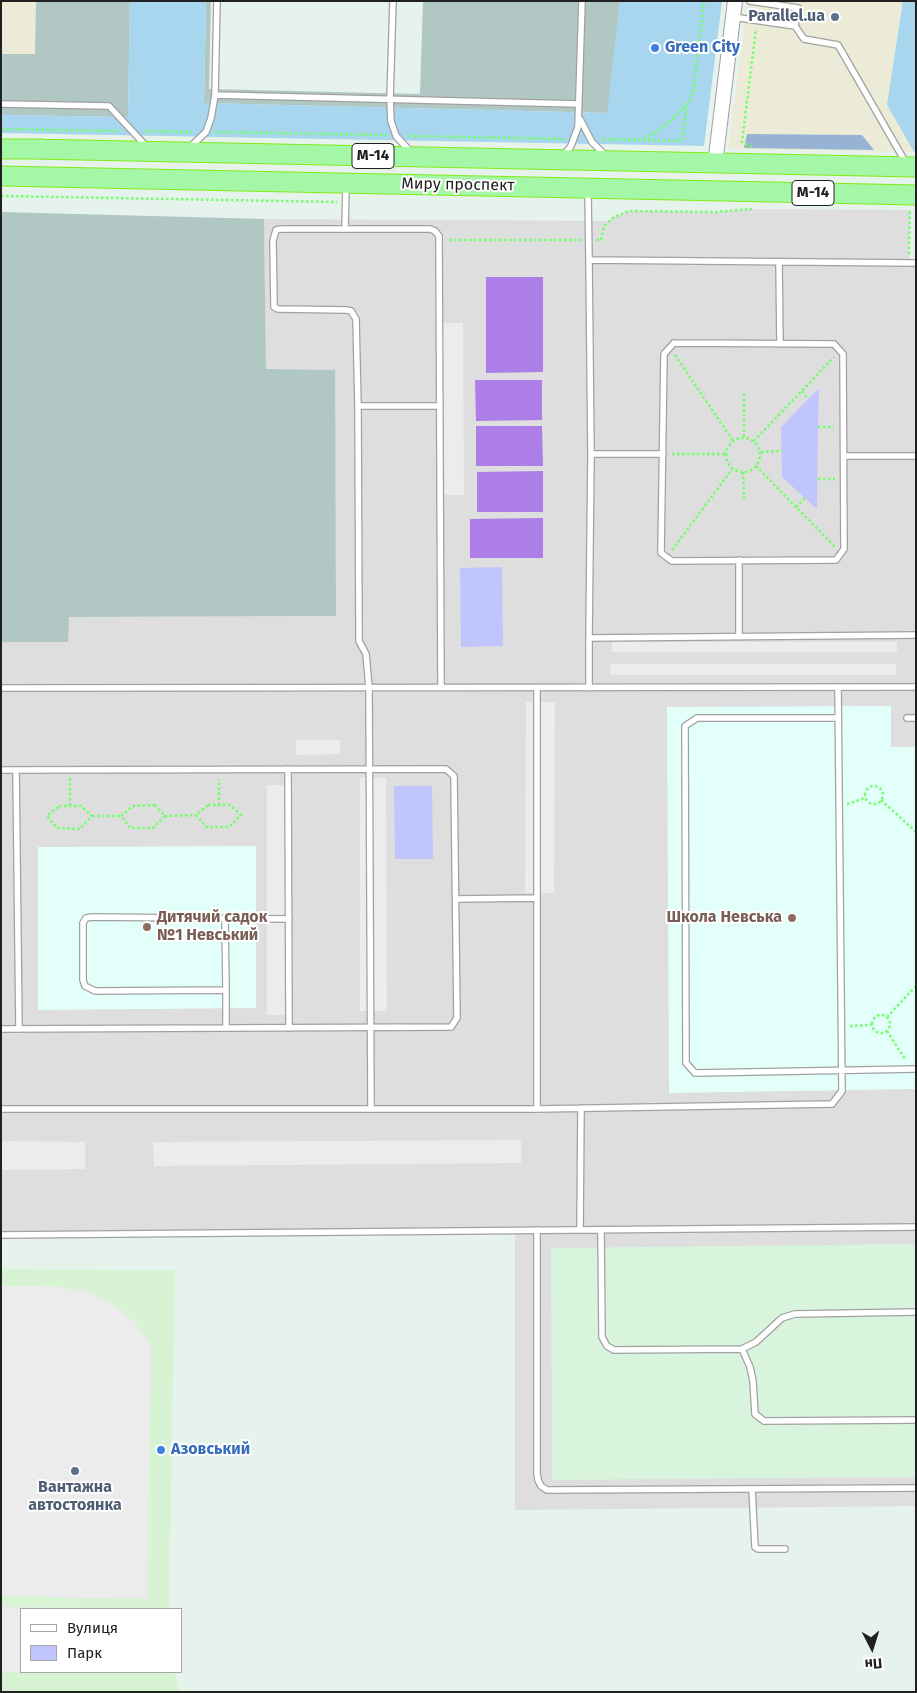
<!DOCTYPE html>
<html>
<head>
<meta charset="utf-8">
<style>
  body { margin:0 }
  #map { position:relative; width:917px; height:1693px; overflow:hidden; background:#e6f2ec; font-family:"Fira Sans",sans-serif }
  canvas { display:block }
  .frame { position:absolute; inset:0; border:2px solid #202020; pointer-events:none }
  .legend { position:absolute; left:20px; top:1608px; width:162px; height:65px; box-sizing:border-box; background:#fff; border:1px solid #a6a6a6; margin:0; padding:6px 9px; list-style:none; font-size:15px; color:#202020 }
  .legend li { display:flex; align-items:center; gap:10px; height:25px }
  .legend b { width:25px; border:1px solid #a6a6a6 }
  .north { position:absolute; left:847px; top:1623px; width:50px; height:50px; -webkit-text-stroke:4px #fff; paint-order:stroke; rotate:175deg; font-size:14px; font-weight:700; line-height:20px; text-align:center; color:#202020 }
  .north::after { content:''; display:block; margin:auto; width:18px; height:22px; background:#202020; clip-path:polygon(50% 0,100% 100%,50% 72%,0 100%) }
</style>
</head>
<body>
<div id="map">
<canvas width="917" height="1693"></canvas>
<div class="frame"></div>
<ul class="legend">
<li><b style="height:6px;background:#fff"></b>Вулиця</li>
<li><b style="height:14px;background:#c0c5fe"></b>Парк</li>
</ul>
<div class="north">Пн</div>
</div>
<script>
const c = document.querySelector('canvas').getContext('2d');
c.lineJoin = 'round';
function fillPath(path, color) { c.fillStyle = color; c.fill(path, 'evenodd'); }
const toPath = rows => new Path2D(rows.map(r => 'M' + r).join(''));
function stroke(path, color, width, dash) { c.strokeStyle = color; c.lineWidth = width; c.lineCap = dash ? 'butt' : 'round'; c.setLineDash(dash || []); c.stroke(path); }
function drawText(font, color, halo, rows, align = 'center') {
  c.font = font + ' "Fira Sans",sans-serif'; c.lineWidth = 4; c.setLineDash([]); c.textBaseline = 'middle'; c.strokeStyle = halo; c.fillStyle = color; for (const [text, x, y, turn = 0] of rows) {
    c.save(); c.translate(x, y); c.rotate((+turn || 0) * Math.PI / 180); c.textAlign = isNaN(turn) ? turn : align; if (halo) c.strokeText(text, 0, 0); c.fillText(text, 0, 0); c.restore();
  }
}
fillPath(toPath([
  [750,209,910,210,909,262,916,263,916,1506,515,1510,515,1231,1,1235,1,642,67,642,69,617,336,616,334,370,266,369,264,219,609,221,614,217,629,211,716,212]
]), '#dddedd');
fillPath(toPath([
  [1,1269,175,1270,169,1609,1,1607,1,1596,147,1598,151,1346,135,1323,61,1287,1,1286],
  [1,1672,174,1672,181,1692,1,1692]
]), '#d8f3d4');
fillPath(toPath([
  [1,1,36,1,35,55,1,54],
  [748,1,903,1,887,105,914,152,728,149]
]), '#ebebd7');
fillPath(toPath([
  [891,706,891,747,916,747,916,1089,669,1093,667,707],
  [256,846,256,1008,38,1010,38,847]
]), '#e2fffa');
fillPath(toPath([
  [916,1244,916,1477,552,1480,551,1248]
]), '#d8f4dc');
fillPath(toPath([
  [36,1,130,1,128,117,2,115,3,54,35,54],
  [206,1,211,1,209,89,420,94,423,1,620,1,608,113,204,103],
  [1,212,264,219,266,369,335,370,336,616,69,617,68,642,1,642]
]), '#b0c7c4');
fillPath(toPath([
  [130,1,206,1,204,103,607,113,620,1,722,1,704,146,1,133,1,54,3,54,3,115,128,117],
  [903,1,916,1,916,149,914,152,887,105]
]), '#a8d6ef');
fillPath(toPath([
  [747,134,862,135,874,150,744,148]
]), '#97b3d4');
fillPath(toPath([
  [819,388,818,427,817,509,782,477,781,427],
  [502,567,503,646,461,647,460,568],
  [394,786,432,786,433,859,395,859]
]), '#c0c5fe');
fillPath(toPath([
  [486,277,543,277,543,372,486,373],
  [475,380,542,380,542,420,476,421],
  [476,426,542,426,543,466,476,466],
  [543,471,543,512,477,512,477,472],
  [543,518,543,558,470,558,470,519]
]), '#ad7ee7');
fillPath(toPath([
  [440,323,463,323,464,495,440,495],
  [612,642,897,642,897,652,612,652],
  [611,664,896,664,896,675,610,675],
  [526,702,555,702,554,893,525,893],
  [296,740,340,740,340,754,296,755],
  [360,777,386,778,387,1011,360,1011],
  [267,785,291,785,291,1015,267,1015],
  [521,1140,521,1163,154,1166,153,1142],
  [1,1141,85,1142,85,1169,1,1170],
  [1,1286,61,1287,89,1292,114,1305,135,1323,151,1345,147,1599,1,1596],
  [1,1607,85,1608,85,1609,21,1609,21,1672,84,1672,1,1672]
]), '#ececec');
const service = toPath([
  [393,1,390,99,391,121,396,136,410,151],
  [750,1,798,8,795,26,804,39,838,45,906,163],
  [733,17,795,26],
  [215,95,579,104],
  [1,104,109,106,146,146],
  [580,119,592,142,606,156],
  [191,146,206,132,211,118,215,95,217,1],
  [563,156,571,146,578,127,582,1],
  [588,192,589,260],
  [345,229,346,186],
  [779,262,780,344],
  [916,263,589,260,591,454,589,638,916,635],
  [674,343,834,344,843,354,844,549,836,560,672,561,661,553,664,354,674,343],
  [358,406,440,406],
  [591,454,663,454],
  [844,456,916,456],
  [739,637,739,560],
  [1,688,916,687],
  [537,688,537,1109],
  [589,688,589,638],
  [838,718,697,718,685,726,686,1063,695,1073,916,1069],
  [907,718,916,718],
  [288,769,289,1028],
  [1,770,446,769,454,776,457,1018,451,1027,1,1029],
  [16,770,19,1029],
  [456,899,537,898],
  [225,918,226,990],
  [226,1028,226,990,95,991,85,986,83,980,83,923,86,918,92,917,289,919],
  [1,1109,537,1109,832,1104,842,1091,838,687],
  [371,1109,369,688,366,654,359,641,359,635,358,406,356,319,351,311,346,310,278,309,274,307,273,241,276,230,281,229,430,229,435,231,439,236,441,688],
  [537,1230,537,1473,538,1480,541,1486,547,1490,916,1488],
  [580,1230,581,1108],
  [601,1230,602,1337,607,1346,614,1350,742,1349,756,1342,782,1318,795,1314,916,1312],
  [1,1235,916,1227],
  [742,1349,750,1367,753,1381,755,1414,764,1421,916,1420],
  [752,1489,755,1547,758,1549,785,1549]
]);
const tertiary = toPath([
  [715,164,735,1]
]);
const trunk = toPath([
  [1,149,42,149],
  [32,149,916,167],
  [1,176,916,195]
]);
stroke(service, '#a1a1a1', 8);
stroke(tertiary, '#a1a1a1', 16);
stroke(trunk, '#82ea18', 21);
stroke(toPath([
  [1,129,120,131],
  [145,131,192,132],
  [215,132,387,135],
  [408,136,565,139],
  [603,139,682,141,687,104,693,93,704,1],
  [644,139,659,130,674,118,686,105],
  [752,147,742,142,756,29],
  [1,196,337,202],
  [449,240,581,240],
  [596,240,601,240,604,226,614,217,629,211,716,212,752,209],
  [909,254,910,210],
  [675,355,733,441],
  [802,391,808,399],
  [744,394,744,437],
  [818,427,834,427],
  '726 455a17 17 0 1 1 34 0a17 17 0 1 1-34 0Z',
  [754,441,834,357],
  [761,452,782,451],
  [672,454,726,454],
  [756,466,835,547],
  [743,472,744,499],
  [818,479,835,479],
  [796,507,805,498],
  [672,550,733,468],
  [70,778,70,806],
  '865 795a9 9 0 1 1 18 0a9 9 0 1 1-18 0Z',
  [881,800,916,832],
  [847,804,865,798],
  [155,805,165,816,153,828,130,828,121,816,133,806,155,805],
  [208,805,230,805,241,815,229,827,206,827,196,815,208,805],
  [219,805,219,779],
  [59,806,81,806,92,816,80,829,57,828,47,816,59,806],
  [92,816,121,816],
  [165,816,196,815],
  '872 1024a9 9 0 1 1 18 0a9 9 0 1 1-18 0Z',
  [887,1017,916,986],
  [850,1026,871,1025],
  [887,1031,905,1059]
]), '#72ff6a', 2.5, [2.5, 2.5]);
stroke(service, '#fff', 5.5);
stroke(tertiary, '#fff', 14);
stroke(trunk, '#a4f7a6', 19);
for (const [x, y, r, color] of [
  [835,17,5,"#5c6f8a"],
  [655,48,5,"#3f7fe0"],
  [792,918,5,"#8d6e63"],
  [147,927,5,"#8d6e63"],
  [161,1450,5,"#3f7fe0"],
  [75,1471,5,"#5c6f8a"]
]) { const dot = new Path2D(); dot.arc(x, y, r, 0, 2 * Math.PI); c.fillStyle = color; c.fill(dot); stroke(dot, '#fff', 2); }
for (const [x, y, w] of [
  [373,156,42],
  [813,193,42]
]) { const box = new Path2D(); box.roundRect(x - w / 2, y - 12.5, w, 25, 4); c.fillStyle = '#fff'; c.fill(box); stroke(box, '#202020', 1); }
drawText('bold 15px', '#202020', null, [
  ["М-14",373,156],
  ["М-14",813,193]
]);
drawText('bold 16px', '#4e5e75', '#fff', [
  ["Parallel.ua",825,17],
  ["Вантажна",75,1488,"center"],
  ["автостоянка",75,1506,"center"]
], 'right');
drawText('bold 16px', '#366cbe', '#fff', [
  ["Green City",665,48],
  ["Азовський",171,1450]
], 'left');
drawText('16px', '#202020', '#fff', [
  ["Миру проспект",458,185,1]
]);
drawText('bold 16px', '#785e54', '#fff', [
  ["Дитячий садок",157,918],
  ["№1 Невський",157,936],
  ["Школа Невська",782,918,"right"]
], 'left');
</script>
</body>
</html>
